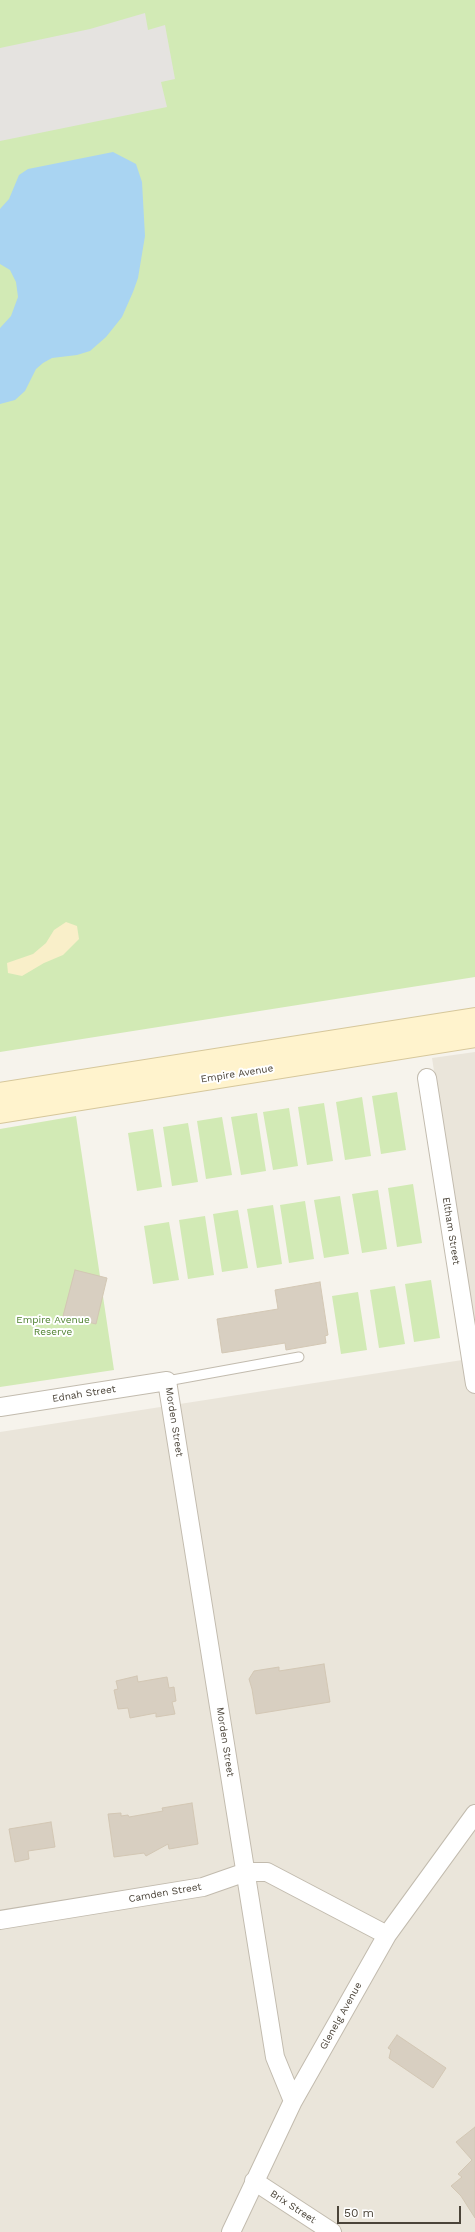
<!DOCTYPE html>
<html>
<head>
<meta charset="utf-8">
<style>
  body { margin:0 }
  #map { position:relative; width:475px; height:2232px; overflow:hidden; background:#f6f3ec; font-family:"Work Sans",sans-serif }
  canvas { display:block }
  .scale { position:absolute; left:337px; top:2206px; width:124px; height:18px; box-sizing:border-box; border:2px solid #4b4439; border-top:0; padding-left:5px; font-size:12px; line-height:14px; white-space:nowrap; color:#4b4439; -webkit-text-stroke:3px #fff; paint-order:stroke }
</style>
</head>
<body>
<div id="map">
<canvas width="475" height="2232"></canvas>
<div class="scale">50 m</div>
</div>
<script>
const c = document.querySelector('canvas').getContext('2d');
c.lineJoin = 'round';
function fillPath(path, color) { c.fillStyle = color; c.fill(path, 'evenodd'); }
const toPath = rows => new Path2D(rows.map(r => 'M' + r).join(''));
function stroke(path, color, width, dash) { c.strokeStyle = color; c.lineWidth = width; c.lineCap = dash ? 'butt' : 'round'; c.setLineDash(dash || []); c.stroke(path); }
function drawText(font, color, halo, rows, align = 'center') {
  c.font = font + ' "Work Sans",sans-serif'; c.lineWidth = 4; c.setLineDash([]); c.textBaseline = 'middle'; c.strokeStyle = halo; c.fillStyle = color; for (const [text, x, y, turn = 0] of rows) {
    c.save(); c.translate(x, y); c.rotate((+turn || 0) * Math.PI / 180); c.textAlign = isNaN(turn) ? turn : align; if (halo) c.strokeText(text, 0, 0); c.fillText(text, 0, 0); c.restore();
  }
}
fillPath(toPath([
  [475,1052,475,1338,432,1058],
  [475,1358,475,2232,0,2232,0,1432]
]), '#eae5da');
fillPath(toPath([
  [0,0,475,0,475,977,0,1052],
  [397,1092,406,1150,381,1154,372,1096],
  [362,1097,371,1156,345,1160,336,1102],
  [324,1103,333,1161,307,1165,298,1107],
  [289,1108,298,1166,273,1170,263,1112],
  [257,1113,266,1171,241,1175,231,1117],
  [76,1116,114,1370,0,1387,0,1129],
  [222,1117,232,1175,206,1179,197,1121],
  [188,1123,198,1182,172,1186,163,1127],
  [153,1129,162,1187,137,1191,128,1133],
  [413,1184,422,1243,397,1247,388,1188],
  [378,1190,387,1249,362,1253,352,1194],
  [340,1196,349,1254,324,1258,314,1200],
  [305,1201,314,1259,289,1263,280,1205],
  [273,1205,282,1264,257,1268,247,1209],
  [238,1210,248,1268,222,1272,213,1214],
  [205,1216,214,1275,188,1279,179,1220],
  [169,1222,179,1280,153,1284,144,1226],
  [431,1280,440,1338,414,1342,405,1284],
  [395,1286,405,1344,379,1348,370,1290],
  [358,1292,367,1350,341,1354,332,1296]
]), '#d2eab5');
fillPath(toPath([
  [66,922,77,926,79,939,63,955,44,963,22,976,8,973,7,963,33,954,46,943,54,930]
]), '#f9efc9');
fillPath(toPath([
  [145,13,148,30,165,25,175,79,161,82,167,107,0,141,0,48,90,29]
]), '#e5e3e0');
fillPath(toPath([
  [113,152,136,164,142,182,145,236,138,278,133,292,122,317,106,337,90,351,77,355,52,358,43,363,36,369,25,391,15,400,0,404,0,328,11,316,18,297,16,282,10,270,0,264,0,209,9,199,19,175,28,169]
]), '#a9d4f2');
const building = toPath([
  [75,1270,107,1278,96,1324,63,1316,75,1270],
  [320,1282,328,1335,325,1336,326,1343,286,1350,285,1343,222,1353,217,1319,278,1309,275,1290,320,1282],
  [324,1664,330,1702,256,1714,252,1689,249,1679,254,1671,279,1667,279,1671,324,1664],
  [137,1676,138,1682,167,1677,169,1688,174,1687,176,1701,172,1702,175,1714,156,1717,156,1713,130,1718,128,1708,118,1709,114,1690,118,1689,116,1681,137,1676],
  [192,1803,198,1844,169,1849,168,1844,146,1856,144,1853,114,1857,108,1814,121,1813,121,1816,128,1815,129,1817,163,1811,162,1808,192,1803],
  [51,1822,55,1847,28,1851,29,1859,15,1862,9,1829,51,1822],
  [397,2035,446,2068,433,2088,389,2058,391,2050,388,2048,397,2035],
  [475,2127,475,2218,461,2196,451,2186,462,2177,458,2174,472,2160,456,2142,475,2127]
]);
fillPath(building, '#d8cfc1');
stroke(building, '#d3c7b4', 1);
const lane = toPath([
  [167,1381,299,1357]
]);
const street = toPath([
  [427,1078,475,1384],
  [0,1407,167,1381,275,2057,293,2101],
  [0,1920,203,1887,246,1872,267,1872,387,1935],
  [254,2181,332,2232],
  [231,2232,293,2101,387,1935,475,1814]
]);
const secondary = toPath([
  [0,1094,475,1019],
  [0,1112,475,1036]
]);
stroke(lane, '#c2bbae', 11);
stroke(street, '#c2bbae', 20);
stroke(secondary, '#d6c79b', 24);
stroke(lane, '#fff', 9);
stroke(street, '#fff', 18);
stroke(secondary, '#fff3cd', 22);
drawText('10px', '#4b4439', '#fff', [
  ["Empire Avenue",237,1074,-9],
  ["Eltham Street",451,1231,81],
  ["Ednah Street",84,1394,-9],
  ["Morden Street",174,1422,81],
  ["Morden Street",225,1742,81],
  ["Camden Street",165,1893,-10],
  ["Glenelg Avenue",341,2016,-61],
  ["Brix Street",293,2207,33]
]);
drawText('10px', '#4a7f2a', '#fff', [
  ["Empire Avenue",53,1320],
  ["Reserve",53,1332]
]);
</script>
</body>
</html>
